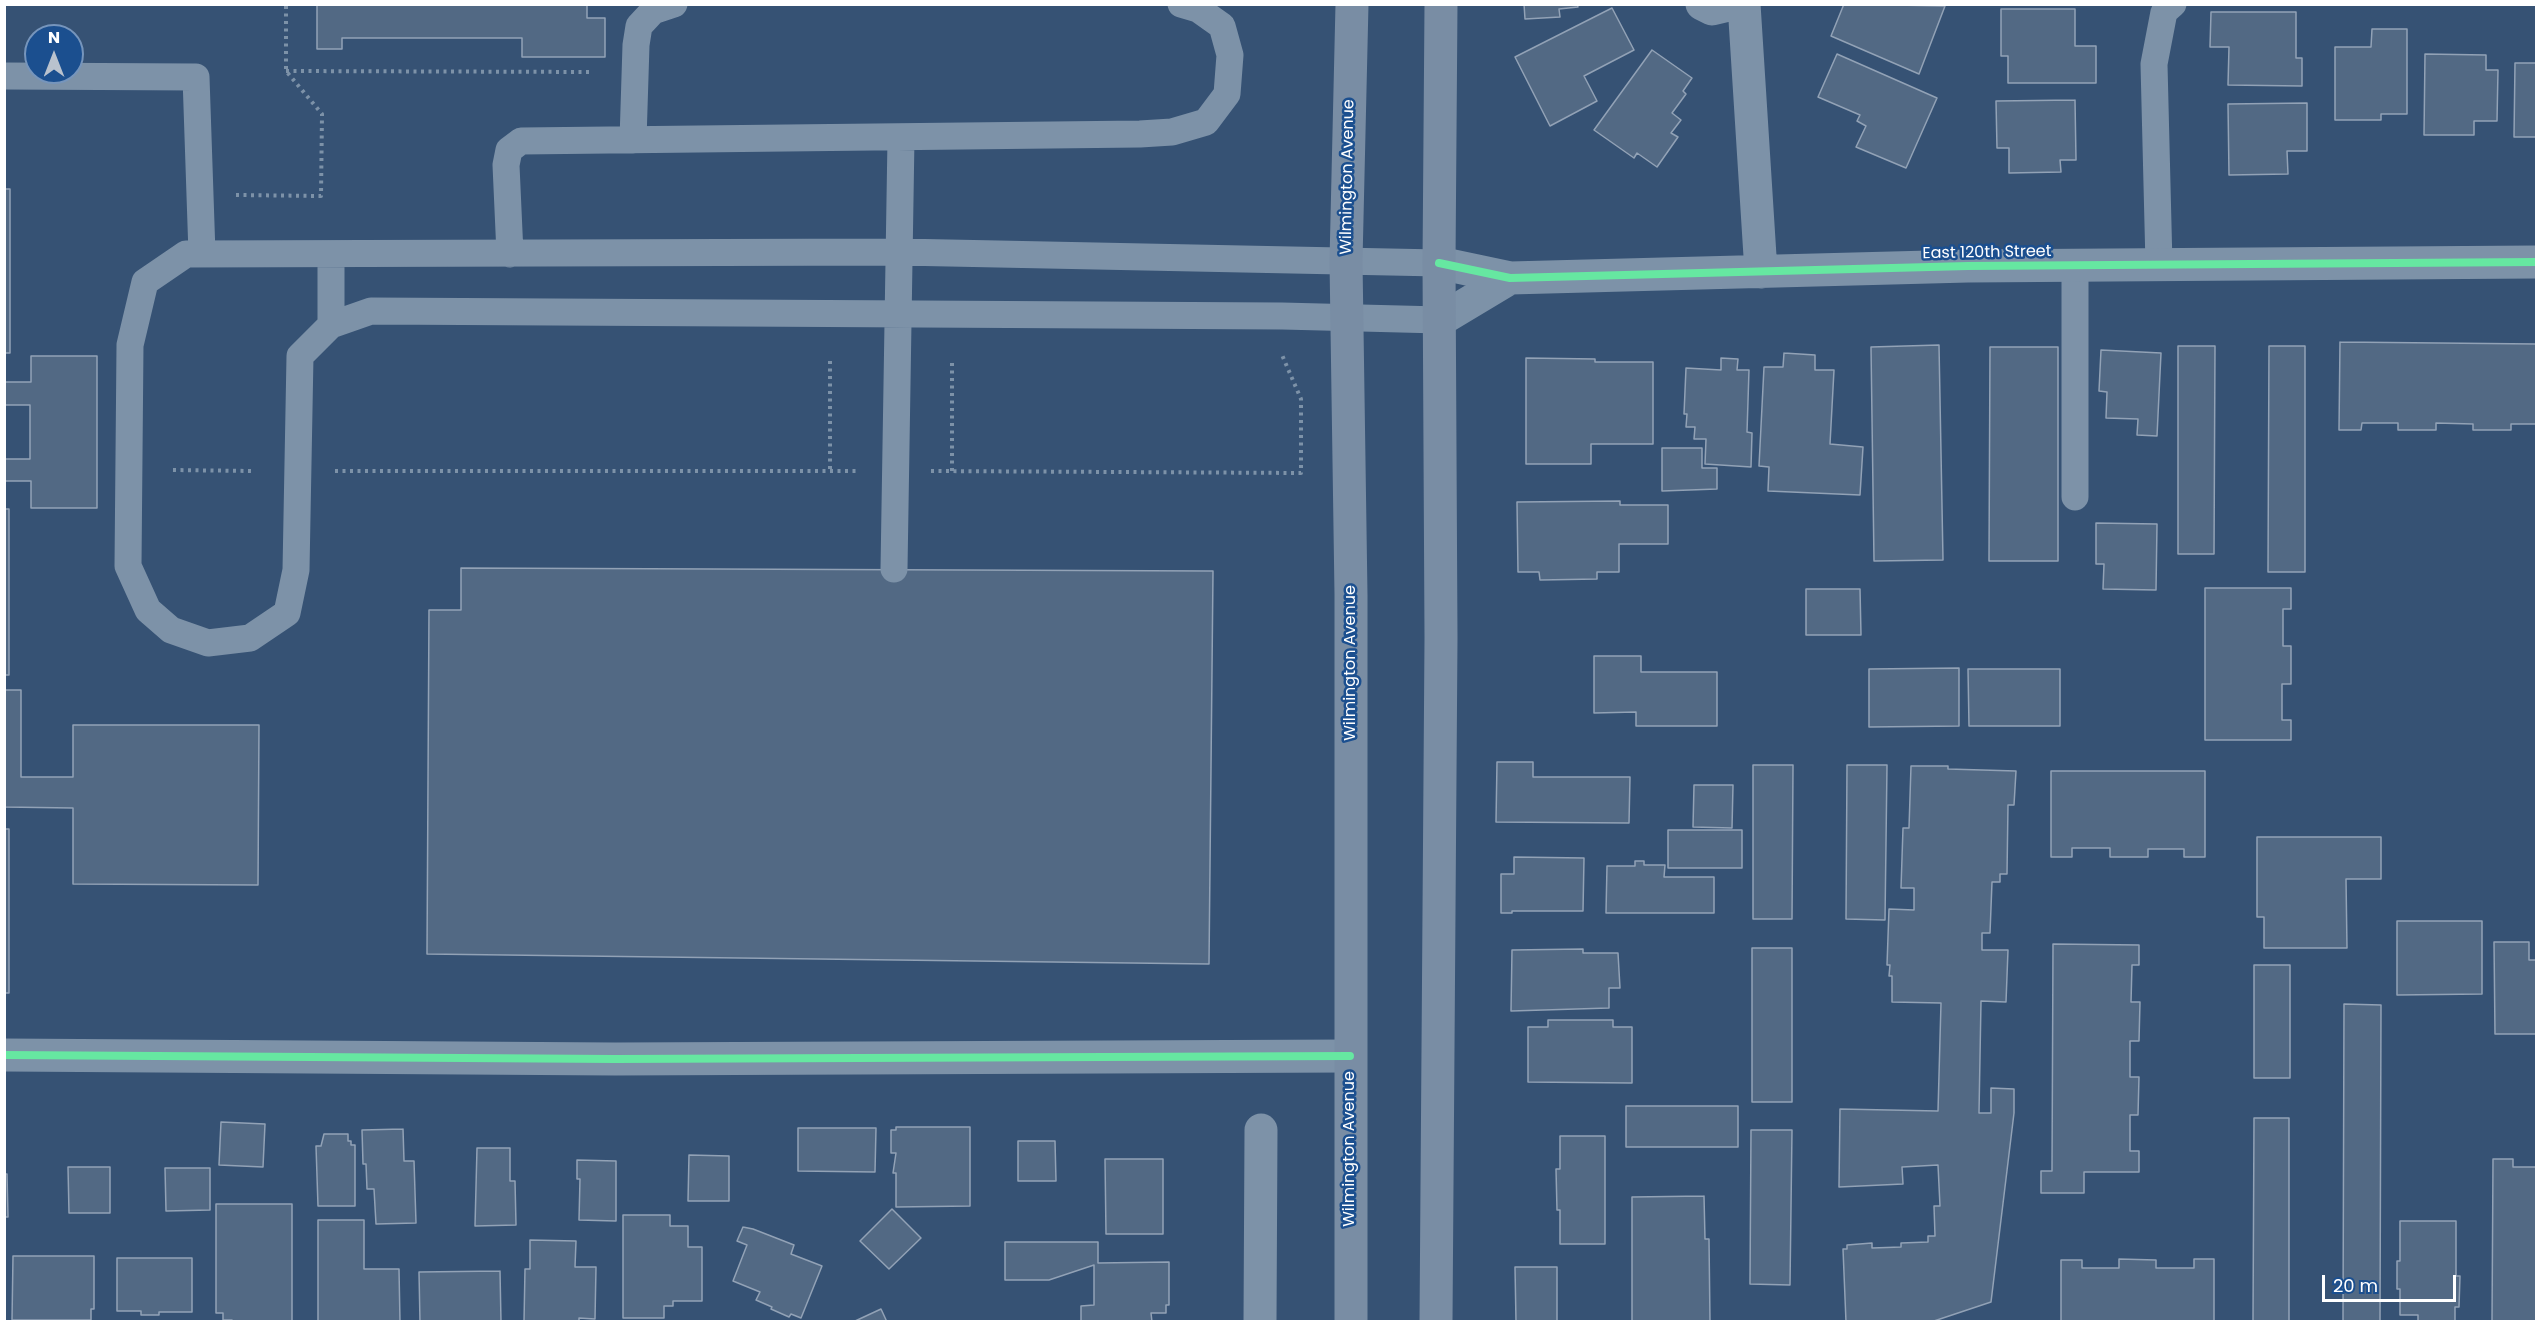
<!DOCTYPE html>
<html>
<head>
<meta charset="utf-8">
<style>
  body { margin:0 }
  #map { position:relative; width:2541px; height:1326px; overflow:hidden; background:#365274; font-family:Poppins,sans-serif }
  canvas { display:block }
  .frame { position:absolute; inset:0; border:6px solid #fff; pointer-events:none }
  .north { position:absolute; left:24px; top:24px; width:60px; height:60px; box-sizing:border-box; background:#1b4f8f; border:2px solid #7695bc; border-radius:50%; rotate:0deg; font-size:16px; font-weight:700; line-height:24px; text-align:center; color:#fff }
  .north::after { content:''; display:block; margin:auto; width:21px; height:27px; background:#b9c2ce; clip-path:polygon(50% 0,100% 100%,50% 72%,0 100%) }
  .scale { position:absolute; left:2322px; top:1275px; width:134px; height:27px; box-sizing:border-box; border:3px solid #fff; border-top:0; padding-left:8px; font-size:18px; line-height:21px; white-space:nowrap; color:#fff; -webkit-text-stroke:4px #1b4f8f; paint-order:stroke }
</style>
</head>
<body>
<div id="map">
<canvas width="2541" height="1326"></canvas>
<div class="frame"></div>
<div class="north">N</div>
<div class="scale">20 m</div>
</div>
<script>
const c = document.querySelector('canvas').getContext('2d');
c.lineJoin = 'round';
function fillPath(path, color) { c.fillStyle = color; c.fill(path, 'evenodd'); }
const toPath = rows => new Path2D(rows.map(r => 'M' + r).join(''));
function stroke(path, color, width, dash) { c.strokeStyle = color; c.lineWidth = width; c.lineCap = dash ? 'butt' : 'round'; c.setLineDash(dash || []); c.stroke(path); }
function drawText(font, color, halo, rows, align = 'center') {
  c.font = font + ' Poppins,sans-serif'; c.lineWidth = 5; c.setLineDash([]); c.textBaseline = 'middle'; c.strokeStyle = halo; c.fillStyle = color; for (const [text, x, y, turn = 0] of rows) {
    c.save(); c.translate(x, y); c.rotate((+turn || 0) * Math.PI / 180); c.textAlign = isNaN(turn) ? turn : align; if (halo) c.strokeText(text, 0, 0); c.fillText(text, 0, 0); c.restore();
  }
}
const building = toPath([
  [317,4,587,4,587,18,605,18,605,57,522,57,522,38,342,38,342,49,317,49,317,4],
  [1524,4,1577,4,1578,7,1559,9,1560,17,1525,19,1524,4],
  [1844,4,1945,6,1919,74,1831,36,1844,4],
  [1612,8,1634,50,1584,76,1597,101,1550,126,1515,57,1612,8],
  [2001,9,2075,9,2075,46,2096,46,2096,83,2008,83,2008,56,2001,56,2001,9],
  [2211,12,2296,12,2296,58,2302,58,2302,86,2228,85,2229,47,2210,47,2211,12],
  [2372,29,2407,29,2407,114,2381,114,2381,120,2335,120,2335,47,2371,47,2372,29],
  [1652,50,1692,78,1683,91,1686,94,1672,113,1681,120,1671,133,1678,137,1657,167,1637,153,1634,158,1594,130,1652,50],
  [1837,54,1937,98,1906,168,1856,147,1866,126,1857,121,1860,115,1818,97,1837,54],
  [2425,54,2486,55,2486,70,2498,70,2497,121,2474,121,2474,135,2424,135,2425,54],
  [2515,63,2536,63,2536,137,2514,137,2515,63],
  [2075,100,2076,160,2060,160,2061,172,2009,173,2009,148,1997,148,1996,101,2075,100],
  [2307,103,2307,151,2287,151,2288,174,2229,175,2228,104,2307,103],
  [4,189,10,189,10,353,4,353,4,189],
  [2340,342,2536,344,2536,424,2511,424,2511,430,2473,430,2473,424,2436,423,2436,430,2398,430,2398,423,2362,423,2361,430,2339,430,2340,342],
  [1939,345,1943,560,1874,561,1871,347,1939,345],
  [2178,346,2215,346,2214,554,2178,554,2178,346],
  [2269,346,2305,346,2305,572,2268,572,2269,346],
  [1990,347,2058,347,2058,561,1989,561,1990,347],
  [2101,350,2161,353,2157,436,2137,435,2138,419,2106,418,2107,392,2099,391,2101,350],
  [1784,353,1815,355,1815,370,1834,370,1830,444,1863,447,1860,495,1768,491,1769,467,1759,466,1764,367,1783,367,1784,353],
  [31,356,97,356,97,508,31,508,31,481,4,481,4,459,30,459,30,405,4,405,4,382,31,382,31,356],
  [1526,358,1595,359,1595,362,1653,362,1653,444,1591,444,1591,464,1526,464,1526,358],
  [1721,358,1738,359,1737,370,1749,370,1747,432,1752,433,1751,467,1705,464,1706,439,1694,439,1695,427,1686,427,1687,414,1684,414,1686,368,1721,370,1721,358],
  [1662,448,1702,448,1702,468,1717,468,1717,489,1662,491,1662,448],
  [1620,501,1620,505,1668,505,1668,544,1619,544,1619,572,1597,572,1597,579,1540,580,1539,572,1518,572,1517,502,1620,501],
  [4,509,9,509,9,675,4,675,4,509],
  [2096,523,2157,524,2156,590,2103,589,2104,564,2096,564,2096,523],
  [461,568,1213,571,1209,964,427,954,429,610,461,610,461,568],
  [2205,588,2291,588,2291,609,2283,609,2283,646,2291,646,2291,684,2282,684,2282,720,2291,720,2291,740,2205,740,2205,588],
  [1806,589,1860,589,1861,635,1806,635,1806,589],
  [1594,656,1641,656,1641,672,1717,672,1717,726,1636,726,1636,712,1594,713,1594,656],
  [1959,668,1959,726,1869,727,1869,669,1959,668],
  [1968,669,2060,669,2060,726,1969,726,1968,669],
  [4,690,21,690,21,777,73,777,73,725,259,725,258,885,73,884,73,808,4,807,4,690],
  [1497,762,1533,762,1533,777,1630,777,1629,823,1496,822,1497,762],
  [1753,765,1793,765,1792,919,1753,919,1753,765],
  [1847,765,1887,765,1885,920,1846,919,1847,765],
  [1911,766,1948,766,1948,769,2016,771,2014,805,2008,805,2007,874,2000,874,2000,882,1992,882,1990,933,1982,933,1982,950,2008,950,2006,1002,1981,1001,1979,1113,1991,1113,1991,1088,2014,1089,2014,1113,1991,1302,1934,1321,1846,1322,1843,1249,1847,1249,1847,1245,1872,1243,1872,1248,1901,1247,1901,1243,1928,1242,1928,1236,1935,1236,1934,1206,1940,1206,1938,1165,1902,1167,1903,1184,1839,1187,1840,1109,1938,1111,1941,1003,1892,1002,1892,976,1889,976,1890,965,1887,965,1889,909,1914,910,1914,888,1901,888,1903,828,1909,828,1911,766],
  [2051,771,2205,771,2205,857,2184,857,2184,849,2148,849,2148,857,2110,857,2110,848,2072,848,2072,857,2051,857,2051,771],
  [1694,785,1733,785,1732,828,1693,827,1694,785],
  [4,829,9,829,9,993,4,993,4,829],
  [1668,830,1742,830,1742,868,1668,868,1668,830],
  [2257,837,2381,837,2381,879,2346,879,2347,948,2264,948,2264,917,2257,917,2257,837],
  [1514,857,1584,858,1583,911,1512,911,1512,913,1501,913,1501,874,1514,874,1514,857],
  [1635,861,1644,861,1644,865,1665,865,1664,877,1714,877,1714,913,1606,913,1607,866,1635,866,1635,861],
  [2397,921,2482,921,2482,994,2397,995,2397,921],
  [2494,942,2529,942,2529,960,2536,960,2536,1034,2495,1034,2494,942],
  [2053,944,2139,945,2139,965,2132,965,2131,1002,2140,1002,2139,1041,2130,1041,2130,1077,2139,1077,2138,1115,2130,1115,2130,1151,2139,1151,2139,1172,2084,1172,2084,1193,2041,1193,2041,1171,2052,1171,2053,944],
  [1752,948,1792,948,1792,1102,1752,1102,1752,948],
  [1583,949,1583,953,1618,953,1620,988,1609,988,1609,1008,1511,1011,1512,950,1583,949],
  [2254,965,2290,965,2290,1078,2254,1078,2254,965],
  [2344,1004,2381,1005,2380,1322,2343,1322,2344,1004],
  [1548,1020,1613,1020,1613,1027,1632,1027,1632,1083,1528,1082,1528,1027,1548,1027,1548,1020],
  [1626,1106,1738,1106,1738,1147,1626,1147,1626,1106],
  [2254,1118,2289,1118,2289,1322,2253,1322,2254,1118],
  [221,1122,265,1124,263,1167,219,1165,221,1122],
  [896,1127,970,1127,970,1206,896,1207,896,1173,893,1173,896,1153,891,1153,891,1130,896,1130,896,1127],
  [798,1128,876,1128,875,1172,798,1171,798,1128],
  [403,1129,404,1161,414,1161,416,1223,376,1224,374,1189,367,1189,366,1164,363,1164,362,1130,403,1129],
  [1751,1130,1792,1130,1790,1285,1750,1284,1751,1130],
  [324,1134,348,1134,348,1141,351,1141,351,1145,355,1145,355,1206,318,1206,316,1146,321,1146,324,1134],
  [1560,1136,1605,1136,1605,1244,1560,1244,1560,1210,1557,1210,1556,1169,1560,1169,1560,1136],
  [1018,1141,1055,1141,1056,1181,1018,1181,1018,1141],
  [477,1148,510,1148,510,1181,515,1181,516,1225,475,1226,477,1148],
  [689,1155,729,1156,729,1201,688,1201,689,1155],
  [1105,1159,1163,1159,1163,1234,1106,1234,1105,1159],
  [2493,1159,2513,1159,2513,1167,2536,1167,2536,1322,2492,1322,2493,1159],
  [577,1160,616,1161,616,1221,579,1220,580,1179,577,1179,577,1160],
  [68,1167,110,1167,110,1213,69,1213,68,1167],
  [165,1168,210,1168,210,1210,166,1211,165,1168],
  [4,1174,7,1174,8,1217,4,1217,4,1174],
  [1704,1196,1705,1239,1709,1239,1710,1322,1632,1322,1632,1197,1704,1196],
  [216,1204,292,1204,292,1322,232,1322,232,1320,223,1320,223,1313,216,1313,216,1204],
  [892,1209,921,1238,889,1269,860,1241,892,1209],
  [623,1215,670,1215,670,1226,688,1226,688,1247,702,1247,702,1301,673,1301,673,1306,664,1306,664,1318,623,1318,623,1215],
  [318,1220,364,1220,364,1269,399,1269,400,1322,318,1322,318,1220],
  [2400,1221,2456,1221,2456,1276,2460,1276,2459,1307,2455,1307,2455,1322,2418,1322,2418,1315,2400,1315,2400,1289,2397,1289,2397,1261,2400,1261,2400,1221],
  [743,1227,753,1229,794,1245,791,1254,822,1266,801,1318,791,1314,789,1317,771,1309,772,1307,756,1300,760,1292,733,1281,747,1245,737,1241,743,1227],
  [530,1240,576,1241,575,1267,596,1267,595,1319,579,1318,579,1322,524,1322,525,1269,530,1269,530,1240],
  [1005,1242,1098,1242,1098,1263,1169,1262,1169,1305,1166,1305,1166,1313,1151,1313,1152,1322,1081,1322,1081,1306,1094,1305,1094,1265,1049,1280,1005,1280,1005,1242],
  [13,1256,94,1256,94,1309,91,1309,91,1320,12,1320,13,1256],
  [117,1258,192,1258,192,1312,159,1312,159,1315,141,1315,141,1311,117,1311,117,1258],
  [2119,1259,2156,1260,2156,1268,2194,1268,2194,1259,2214,1259,2214,1322,2061,1322,2061,1260,2082,1260,2082,1268,2119,1268,2119,1259],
  [1515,1267,1557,1267,1557,1322,1516,1322,1515,1267],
  [500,1271,501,1322,420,1322,419,1272,500,1271],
  [881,1309,887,1322,853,1322,881,1309]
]);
fillPath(building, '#526984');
stroke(building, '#92a2b6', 1.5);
stroke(toPath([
  [286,71,592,72],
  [236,195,321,196,322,114,286,71,286,4],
  [830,361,830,471],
  [173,470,252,471],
  [335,471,858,471],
  [931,471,1301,473,1301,399,1282,355],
  [952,471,952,362]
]), '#7d92a8', 4, [3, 4.5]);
stroke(toPath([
  [4,76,196,77,202,254],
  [633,140,636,45,639,26,653,11,674,4],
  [331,254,331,325],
  [510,254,506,165,509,150,521,141,1140,134,1172,132,1206,122,1227,94,1230,55,1222,26,1198,9,1181,4],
  [1439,263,900,252,186,254,145,282,130,345,128,566,148,610,171,630,208,643,250,638,287,613,296,570,300,356,331,325,371,311,1282,316,1440,320],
  [2075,265,2075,497],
  [2159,265,2154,64,2164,12,2173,4],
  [894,569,901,138]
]), '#7d92a8', 27);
stroke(toPath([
  [1702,4,1712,9,1733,4],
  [1744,4,1761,272],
  [1439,263,1510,278,1968,266,2536,262],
  [1440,320,1510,278],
  [4,1055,615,1059,1350,1056],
  [1260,1322,1261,1130]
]), '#7d92a8', 33);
stroke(toPath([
  [1351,1322,1351,595,1346,261,1352,4],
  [1436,1322,1441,638,1439,263,1441,4]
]), '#798da4', 33);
stroke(toPath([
  [1439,263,1510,278,1968,266,2536,262],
  [4,1055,615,1059,1350,1056]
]), '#66e7a1', 8);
drawText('16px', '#fff', '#1b4f8f', [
  ["Wilmington Avenue",1348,177,-89],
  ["East 120th Street",1987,253,-1],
  ["Wilmington Avenue",1351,663,-90],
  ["Wilmington Avenue",1350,1149,-90]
]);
</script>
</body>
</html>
